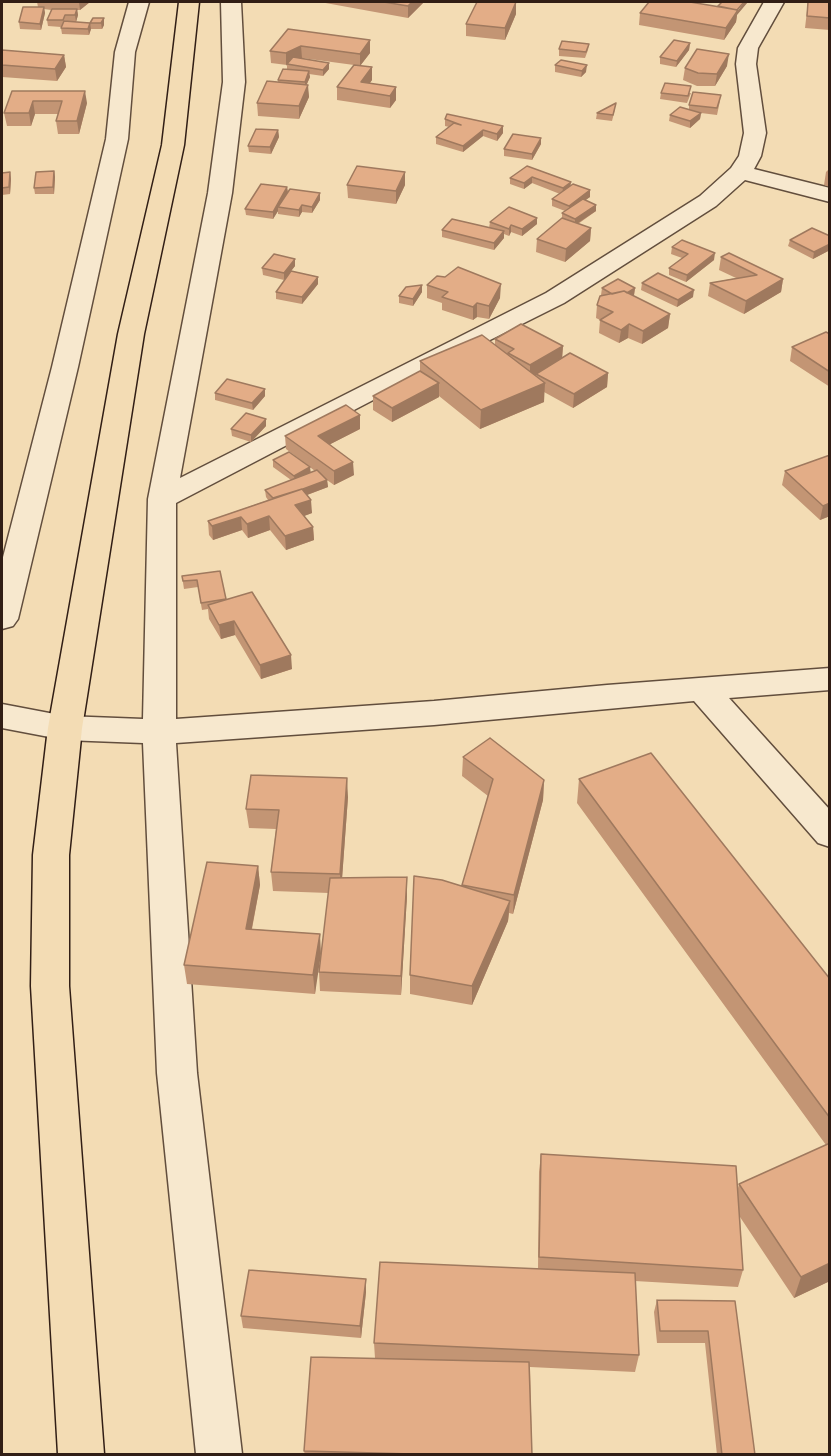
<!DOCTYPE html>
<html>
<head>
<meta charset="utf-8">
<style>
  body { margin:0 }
  #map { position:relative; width:831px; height:1456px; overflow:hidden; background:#f3dcb4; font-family:"Gentium Book Plus",serif }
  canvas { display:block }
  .frame { position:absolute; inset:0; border:3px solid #311e15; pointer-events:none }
</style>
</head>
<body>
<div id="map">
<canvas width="831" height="1456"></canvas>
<div class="frame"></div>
</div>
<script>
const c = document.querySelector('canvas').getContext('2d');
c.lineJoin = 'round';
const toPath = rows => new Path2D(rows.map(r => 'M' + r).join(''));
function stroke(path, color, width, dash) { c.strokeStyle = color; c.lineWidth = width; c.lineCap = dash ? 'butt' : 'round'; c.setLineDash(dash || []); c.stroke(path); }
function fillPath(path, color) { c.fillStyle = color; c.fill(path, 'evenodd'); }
const minor = toPath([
  [129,2,149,2,135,52,128,139,78,367,18,619,13,626,2,629,2,561,52,367,106,139,115,52,129,2],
  [221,2,241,2,245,82,232,193,180,478,546,293,700,196,731,168,739,156,744,133,736,64,738,48,764,2,784,2,758,48,756,64,766,133,761,156,754,169,830,188,830,202,745,180,716,206,564,303,444,363,176,503,176,719,434,701,607,685,830,668,830,690,729,698,830,810,830,847,818,843,694,701,434,725,176,743,197,1073,242,1454,196,1454,157,1073,143,743,65,740,2,728,2,704,65,716,143,719,148,499,208,193,223,82,221,2]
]);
const trunk = toPath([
  [179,2,199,2,184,145,144,334,82,728,69,855,69,986,104,1454,58,1454,31,986,33,855,48,728,118,334,162,145,179,2]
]);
stroke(minor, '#624e3d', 3);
stroke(trunk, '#311e15', 3);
fillPath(minor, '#f7e8ce');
fillPath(trunk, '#f3dcb4');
fillPath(toPath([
  [37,2,90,2,80,10,77,10,78,15,76,22,90,23,93,18,104,25,102,29,91,29,89,35,62,34,61,28,61,27,48,26,47,20,51,10,44,9,45,13,41,30,20,29,19,22,38,7],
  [320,2,424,2,408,18],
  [516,2,516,14,505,40,466,36,466,24],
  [808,2,830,2,830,30,805,28],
  [640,13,737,15,736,22,724,40,639,25],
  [288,29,370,53,360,66,372,80,370,83,396,100,390,108,337,100,337,87,354,65,302,58,301,58,329,69,323,76,309,74,310,77,307,84,309,97,299,119,258,116,257,103,278,82,278,80,287,69,287,65,271,63,270,51],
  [690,43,689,50,676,67,660,64,660,57],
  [589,44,588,50,585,58,559,56,559,49],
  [2,50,64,55,66,67,57,81,2,77],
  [555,65,586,72,581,77,555,72],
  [727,66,715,86,697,86,683,80,685,68],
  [12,91,87,103,79,134,58,134,56,121,58,114,35,114,31,126,7,126,4,113],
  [661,93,691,93,687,103,660,99],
  [720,101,717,115,701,113,700,119,690,128,669,121,670,115,689,109,689,105],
  [615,109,612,121,596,119,597,113],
  [445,119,503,126,503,133,497,141,483,136,463,152,436,144,436,137,449,127,445,126],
  [278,130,279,137,271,154,249,152,248,146],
  [541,144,532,160,504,156,504,149],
  [527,166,571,182,570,186,590,190,590,197,585,200,596,211,578,224,591,228,590,241,565,262,536,252,537,239,562,218,562,213,565,211,552,206,552,199,560,194,532,183,524,189,510,184,510,178],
  [830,168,830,187,824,185,826,172],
  [54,171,55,177,54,194,35,194,34,188],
  [10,172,11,179,10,194,2,195,2,173],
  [347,185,405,185,396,204,348,198],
  [287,187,288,192,320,200,312,213,302,212,299,217,278,214,278,211,273,219,246,215,245,209],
  [537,218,537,224,522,236,511,232,509,236,504,234,504,238,494,250,442,237,442,230,489,228,490,222],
  [830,236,830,250,813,259,788,246,790,240],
  [672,247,714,260,686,282,669,275,669,268,682,258,671,254],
  [721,257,783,279,781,292,744,314,708,296,710,283,736,278,719,270],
  [295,266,284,280,263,275,262,268],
  [642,283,693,297,677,307,641,290],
  [318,284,302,304,276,299,276,292],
  [422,285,422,292,413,306,399,303,399,296],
  [427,285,500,298,489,319,477,317,473,320,442,310,442,303,427,298],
  [602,288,635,288,634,295,633,296,670,314,668,328,642,344,628,338,619,343,599,333,600,320,596,318,597,305,601,295],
  [830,334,830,387,790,361,792,347],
  [495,339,563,346,562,358,608,373,607,387,573,408,544,392,544,402,480,429,439,396,439,397,392,422,373,410,373,396,420,372,420,361,495,345],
  [265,389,265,396,253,410,215,400,215,393],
  [266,426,251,442,232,436,231,429],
  [360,429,330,444,354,475,334,485,327,480,328,487,307,495,312,513,304,516,313,527,314,540,286,550,270,530,248,538,242,530,213,540,209,535,208,521,268,500,266,497,265,490,291,480,273,467,273,460,311,473,315,471,286,449,285,436],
  [830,455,830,516,820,520,782,485,785,471],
  [220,571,226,600,292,669,261,679,235,635,221,639,209,619,208,609,202,610,198,587,184,589,182,576],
  [463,757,544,780,543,800,513,914,509,913,508,921,472,1005,410,994,410,975,462,886,488,796,462,776],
  [579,779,830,979,830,1281,794,1298,740,1217,743,1270,738,1287,635,1281,639,1355,635,1372,530,1367,532,1455,305,1455,304,1451,375,1358,374,1343,538,1269,539,1172,541,1154,738,1188,739,1184,826,1145,577,803],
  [348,797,342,878,407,896,401,995,320,991,319,972,329,893,273,891,271,872,276,829,249,828,246,809],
  [258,866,260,885,252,929,320,934,315,994,187,984,184,965],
  [366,1279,366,1292,361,1338,243,1328,241,1316],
  [657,1300,735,1301,755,1455,717,1455,705,1343,657,1343,654,1312]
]), '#c39574');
fillPath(toPath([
  [79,2,90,2,80,10],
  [412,2,424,2,408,18,408,6],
  [516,2,516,14,505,40,505,28],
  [744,2,748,2,737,15,736,22,724,40,726,28],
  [44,7,45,13,41,30,40,24],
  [77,9,78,15,76,22,75,15],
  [104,18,104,25,102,29,101,23],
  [90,23,91,29,89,35,88,29],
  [370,40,370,53,360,66,360,54],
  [690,43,689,50,676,67,677,61],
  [301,46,302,58,289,64,287,64,286,66,286,53],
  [729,54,727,66,715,86,717,74],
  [64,55,66,67,57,81,55,69],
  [329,63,329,69,323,76,323,70],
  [587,65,586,72,581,77,582,71],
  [372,67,372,80,363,92,361,82],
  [309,71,310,77,305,88,305,82],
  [308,85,309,97,299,119,299,106],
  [396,87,396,100,390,108,390,96],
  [85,91,87,103,79,134,77,121],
  [33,101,35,114,31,126,29,113],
  [701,113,700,119,690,128,690,121],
  [503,126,503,133,497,141,497,134],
  [278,130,279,137,271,154,270,147],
  [483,130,483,136,463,152,463,146],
  [541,138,541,144,532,160,532,154],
  [54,171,55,177,54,194,53,187],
  [10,172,11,179,10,194,9,187],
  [405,172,405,185,396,204,396,191],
  [532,177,532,183,524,189,524,183],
  [571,182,570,189,562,195,563,188],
  [287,187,288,194,278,207,278,211,273,219,273,212],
  [590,190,590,197,569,212,569,206],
  [320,193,320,200,312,213,312,207],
  [302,205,302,212,299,217,299,210],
  [596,205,596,211,575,225,575,219],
  [537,218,537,224,522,236,522,229],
  [511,225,511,232,509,236,509,229],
  [591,228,590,241,565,262,566,249],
  [504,231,504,238,494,250,494,243],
  [830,244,830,250,813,259,814,252],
  [715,253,714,260,686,282,687,275],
  [295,259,295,266,284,280,284,273],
  [318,277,318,284,302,304,302,297],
  [783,279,781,292,744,314,746,301],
  [501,284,500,298,489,319,489,306],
  [422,285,422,292,413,306,413,299],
  [635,288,634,295,618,304,619,297],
  [694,290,693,297,677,307,678,300],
  [477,303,477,317,473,320,473,307],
  [670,314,668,328,642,344,643,331],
  [629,324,628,338,619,343,621,330],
  [563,346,562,359,536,374,536,375,530,379,530,365],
  [608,373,607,387,573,408,574,394],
  [439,383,439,397,392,422,392,408],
  [545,383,544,402,480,429,481,410],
  [265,389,265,396,253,410,252,403],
  [360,415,360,429,319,450,318,436],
  [266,419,266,426,251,442,251,435],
  [353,462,354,475,334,485,334,471],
  [310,467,311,474,295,483,294,476],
  [327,480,328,487,275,507,275,500],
  [311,500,312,513,296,519,295,505],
  [830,503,830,516,820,520,823,506],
  [269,516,270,530,248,538,247,524],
  [241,517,242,530,213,540,212,526],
  [313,527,314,540,286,550,285,536],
  [234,621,235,635,221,639,219,625],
  [291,655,292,669,261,679,260,665],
  [347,778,348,797,341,893,340,874],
  [544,780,543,800,513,914,514,895],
  [258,866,260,885,248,948,246,929],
  [407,877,407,896,401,995,401,976],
  [510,901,508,921,472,1005,472,986],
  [320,934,321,954,315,994,313,975],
  [830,1263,830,1281,794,1298,801,1277],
  [366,1279,366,1292,361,1338,360,1326]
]), '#9f795e');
const building = toPath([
  [384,2,412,2,408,6,384,2],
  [477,2,516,2,505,28,466,24,477,2],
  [649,2,690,2,738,10,726,28,640,13,649,2],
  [722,2,744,2,737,10,718,6,722,2],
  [808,2,830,2,830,18,807,16,808,2],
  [23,7,44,7,40,24,19,22,23,7],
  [52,9,77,9,75,15,65,15,63,20,47,20,52,9],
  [93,18,104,18,101,23,90,23,93,18],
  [64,21,90,23,88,29,61,28,64,21],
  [288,29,370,40,360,54,301,46,286,53,270,51,288,29],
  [674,40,690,43,677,61,660,57,674,40],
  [562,41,589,44,586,52,559,49,562,41],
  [697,49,729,54,717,74,698,73,685,68,697,49],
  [2,50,64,55,55,69,2,65,2,50],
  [293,57,329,63,323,70,287,64,293,57],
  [561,60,587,65,582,71,555,65,561,60],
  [354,65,372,67,361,82,396,87,390,96,337,87,354,65],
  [283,69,309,71,305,82,278,80,283,69],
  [267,81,308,85,299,106,257,103,267,81],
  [665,83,691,86,688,96,661,93,665,83],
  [12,91,85,91,77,121,56,121,62,101,33,101,29,113,4,113,12,91],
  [693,92,721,95,717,108,689,105,693,92],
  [616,103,613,115,597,113,616,103],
  [680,107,701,113,690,121,670,115,680,107],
  [447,114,503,126,497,134,483,130,463,146,436,137,454,123,461,125,445,119,447,114],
  [256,129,278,130,270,147,248,146,256,129],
  [513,134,541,138,532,154,504,149,513,134],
  [357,166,405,172,396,191,347,185,357,166],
  [527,166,571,182,563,188,532,177,524,183,510,178,527,166],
  [54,171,53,187,34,188,36,172,54,171],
  [10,172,9,187,2,188,2,173,10,172],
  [261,184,287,187,273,212,245,209,261,184],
  [573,184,590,190,569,206,552,199,573,184],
  [290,189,320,193,312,207,302,205,299,210,278,207,290,189],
  [583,199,596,205,575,219,562,213,583,199],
  [509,207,537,218,522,229,511,225,509,229,490,222,509,207],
  [562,218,591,228,566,249,537,239,562,218],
  [452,219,504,231,494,243,442,230,452,219],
  [812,228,830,236,830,244,814,252,790,240,812,228],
  [682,240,715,253,687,275,669,268,688,254,672,247,682,240],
  [729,253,783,279,746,301,710,283,757,275,721,257,729,253],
  [274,254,295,259,284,273,262,268,274,254],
  [458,267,501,284,489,306,477,303,473,307,442,297,448,292,427,285,437,276,445,277,458,267],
  [291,271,318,277,302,297,276,292,291,271],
  [658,273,694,290,678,300,642,283,658,273],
  [618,279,635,288,627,293,624,291,612,294,602,288,618,279],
  [422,285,413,299,399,296,406,287,422,285],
  [624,291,670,314,643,331,629,324,621,330,600,320,613,312,597,305,600,296,624,291],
  [521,324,563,346,530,365,508,353,514,349,495,339,521,324],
  [826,332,830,334,830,372,792,347,826,332],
  [482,335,545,383,481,410,420,361,482,335],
  [570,353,608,373,574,394,536,374,570,353],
  [420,371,439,383,392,408,373,396,420,371],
  [227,379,265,389,252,403,215,393,227,379],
  [346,405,360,415,318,436,353,462,334,471,285,436,346,405],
  [246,413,266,419,251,435,231,429,246,413],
  [289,452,310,467,294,476,273,460,289,452],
  [830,455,830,503,823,506,785,471,830,455],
  [317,470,327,480,303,489,302,489,273,498,265,490,317,470],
  [302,489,311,500,295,505,313,527,285,536,269,516,247,524,241,517,212,526,208,521,302,489],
  [220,571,226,599,201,603,197,580,183,581,182,576,220,571],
  [252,592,291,655,260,665,234,621,219,625,208,605,252,592],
  [490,738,544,780,514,895,462,885,493,779,463,757,490,738],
  [651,753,830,979,830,1118,579,779,651,753],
  [251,775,347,778,340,874,271,872,279,810,246,809,251,775],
  [207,862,258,866,246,929,320,934,313,975,184,965,207,862],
  [414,876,442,880,510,901,472,986,410,975,414,876],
  [407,877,401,976,319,972,330,878,407,877],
  [830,1143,830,1263,801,1277,739,1184,830,1143],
  [541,1154,736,1166,743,1270,539,1257,541,1154],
  [380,1262,635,1273,639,1355,374,1343,380,1262],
  [249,1270,366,1279,360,1326,241,1316,249,1270],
  [657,1300,735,1301,755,1455,722,1455,708,1331,660,1331,657,1300],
  [311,1357,529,1362,532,1455,448,1455,304,1451,311,1357]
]);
fillPath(building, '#e3ad87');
stroke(building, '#9f795e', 1.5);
</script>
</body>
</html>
